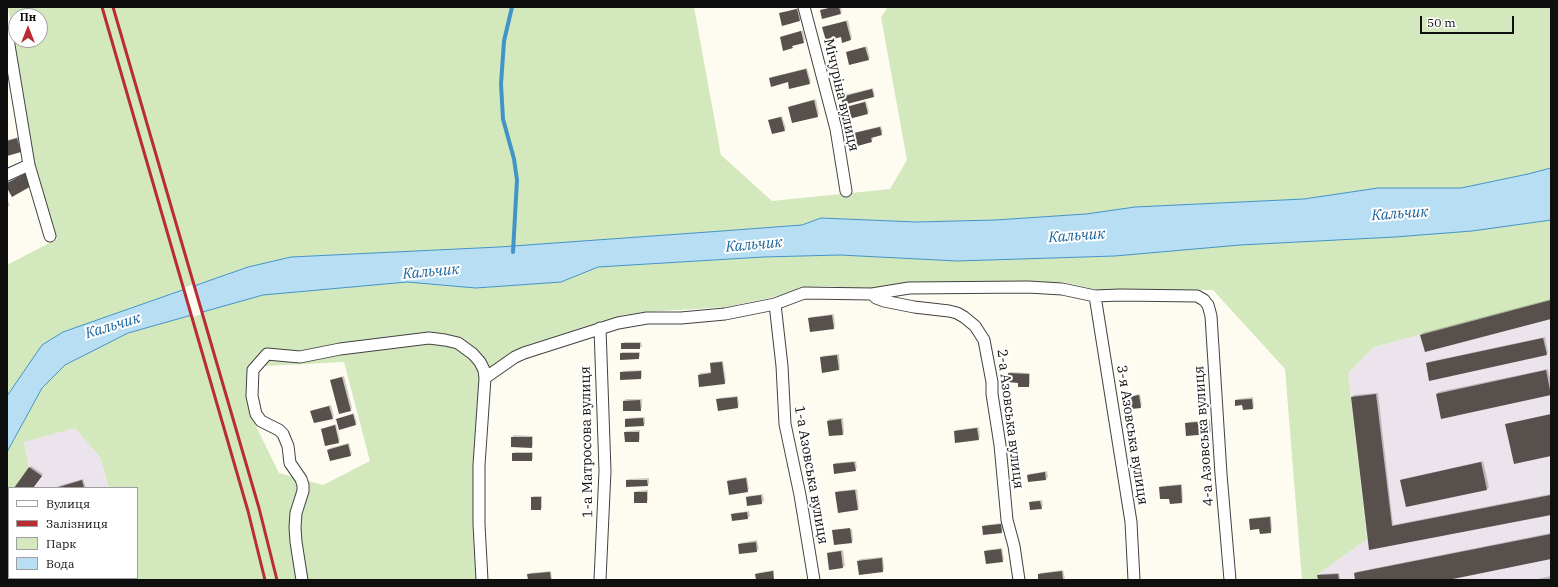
<!DOCTYPE html>
<html>
<head>
<meta charset="utf-8">
<style>
  body { margin:0 }
  #map { position:relative; width:1558px; height:587px; overflow:hidden; background:#fefcf1; font-family:"IBM Plex Serif",serif }
  canvas { display:block }
  .frame { position:absolute; inset:0; border:8px solid #0f0f0f; pointer-events:none }
  .legend { position:absolute; left:8px; top:487px; width:130px; height:92px; box-sizing:border-box; background:#fff; border:1px solid #9f9f9f; margin:0; padding:5px 7px; list-style:none; font-size:12px; color:#0f0f0f }
  .legend li { display:flex; align-items:center; gap:8px; height:20px }
  .legend b { width:20px; border:1px solid #9f9f9f }
  .north { position:absolute; left:8px; top:8px; width:40px; height:40px; box-sizing:border-box; background:#fff; border:1px solid #9f9f9f; border-radius:50%; rotate:0deg; font-size:11px; font-weight:700; line-height:16px; text-align:center; color:#0f0f0f }
  .north::after { content:''; display:block; margin:auto; width:14px; height:18px; background:#b92c34; clip-path:polygon(50% 0,100% 100%,50% 72%,0 100%) }
  .scale { position:absolute; left:1420px; top:16px; width:94px; height:18px; box-sizing:border-box; border:2px solid #0f0f0f; border-top:0; padding-left:5px; font-size:12px; line-height:14px; white-space:nowrap; color:#0f0f0f; -webkit-text-stroke:3px #fff; paint-order:stroke }
</style>
</head>
<body>
<div id="map">
<canvas width="1558" height="587"></canvas>
<div class="frame"></div>
<ul class="legend">
<li><b style="height:5px;background:#fff"></b>Вулиця</li>
<li><b style="height:5px;background:#b92c34"></b>Залізниця</li>
<li><b style="height:11px;background:#d3e8bc"></b>Парк</li>
<li><b style="height:11px;background:#b8def4"></b>Вода</li>
</ul>
<div class="north">Пн</div>
<div class="scale">50 m</div>
</div>
<script>
const c = document.querySelector('canvas').getContext('2d');
c.lineJoin = 'round';
function fillPath(path, color) { c.fillStyle = color; c.fill(path, 'evenodd'); }
const toPath = rows => new Path2D(rows.map(r => 'M' + r).join(''));
function stroke(path, color, width, dash) { c.strokeStyle = color; c.lineWidth = width; c.lineCap = dash ? 'butt' : 'round'; c.setLineDash(dash || []); c.stroke(path); }
function drawText(font, color, halo, rows, align = 'center') {
  c.font = font + ' "IBM Plex Serif",serif'; c.lineWidth = 4; c.setLineDash([]); c.textBaseline = 'middle'; c.strokeStyle = halo; c.fillStyle = color; for (const [text, x, y, turn = 0] of rows) {
    c.save(); c.translate(x, y); c.rotate((+turn || 0) * Math.PI / 180); c.textAlign = isNaN(turn) ? turn : align; if (halo) c.strokeText(text, 0, 0); c.fillText(text, 0, 0); c.restore();
  }
}
fillPath(toPath([
  [1551,300,1551,580,1318,580,1317,575,1367,539,1348,373,1374,347],
  [75,427,100,457,109,488,14,488,29,467,24,442],
  [9,496,9,578,135,578,136,580,7,580,7,499]
]), '#ece4ed');
fillPath(toPath([
  [8,7,694,7,721,155,772,201,890,189,907,160,881,17,888,7,1551,7,1551,168,1528,174,1461,188,1378,188,1304,199,1135,207,1086,214,995,220,916,222,821,218,802,225,722,231,499,247,291,257,248,267,63,332,42,346,7,396,7,265,57,239,34,165],
  [16,16,40,16,40,40,16,40],
  [1551,220,1551,300,1374,347,1348,373,1367,539,1317,575,1318,580,1302,580,1285,369,1213,290,1099,290,1062,282,917,282,892,292,829,286,803,287,783,295,727,307,644,312,623,315,530,344,516,352,487,379,480,580,136,580,135,578,137,578,137,488,109,488,100,457,75,428,24,442,29,467,14,488,9,488,9,496,7,499,7,452,42,388,65,365,128,333,263,295,407,282,476,288,561,282,598,267,763,257,840,255,957,261,1115,256,1240,245,1395,237,1472,231],
  [344,362,370,461,323,485,279,473,250,414,247,367]
]), '#d3e8bc');
const water = toPath([
  [1551,168,1551,220,1472,231,1395,237,1240,245,1115,256,957,261,840,255,763,257,598,267,561,282,476,288,407,282,263,295,128,333,65,365,42,388,7,452,7,396,42,345,63,332,248,267,291,257,499,247,722,231,802,225,821,218,916,222,995,220,1086,214,1135,207,1304,199,1378,188,1461,188,1528,174,1551,168]
]);
fillPath(water, '#b8def4');
stroke(water, '#4293c7', 1);
fillPath(toPath([
  [194,284,202,314,192,317,184,288]
]), '#fefcf1');
fillPath(toPath([
  [831,7,841,7,842,12,840,13,821,11],
  [798,8,801,19,799,20,780,14],
  [848,20,852,38,851,39,843,41,841,36,824,28],
  [803,30,805,40,793,44,792,47,781,37],
  [867,46,870,58,868,59,847,52],
  [807,68,811,82,809,83,770,79,772,77],
  [873,88,875,95,873,96,842,97,844,95],
  [816,99,819,114,818,116,793,122,789,107,791,106],
  [866,101,869,111,867,113,843,108],
  [782,116,786,128,784,130,769,120],
  [881,126,883,132,872,136,873,139,871,141,852,135,853,133],
  [19,137,22,149,7,155,7,140],
  [7,200,10,205,7,207],
  [1551,299,1551,318,1421,335,1422,333],
  [834,314,835,326,834,328,809,318,811,317],
  [1545,337,1548,353,1546,354,1427,364,1428,362],
  [624,342,641,342,642,346,640,348,622,344],
  [622,352,640,352,640,356,638,358,621,354],
  [839,354,840,368,839,370,821,358,823,356],
  [723,361,726,381,725,383,699,375,700,373,712,372,711,364,712,362],
  [1548,369,1551,383,1551,394,1442,418,1437,394,1438,392],
  [642,370,642,377,640,378,621,373,623,371],
  [1010,372,1030,373,1030,384,1028,386,1019,382,1009,373],
  [344,376,352,408,351,410,331,380],
  [1378,393,1393,525,1551,494,1551,514,1370,549,1352,397,1354,395],
  [1140,394,1142,405,1140,407,1130,397,1132,396],
  [738,396,739,405,738,407,717,400,719,398],
  [1253,397,1254,407,1252,408,1236,400,1237,399],
  [626,399,642,399,642,408,640,410,624,401],
  [331,405,334,416,332,418,311,411],
  [354,413,357,423,355,424,337,419],
  [645,417,645,424,643,425,626,419,627,418],
  [843,418,844,432,843,434,828,421,829,419],
  [1210,420,1211,431,1210,433,1187,424,1188,422],
  [336,424,340,440,339,442,322,429],
  [979,427,980,437,978,439,955,431,956,430],
  [640,430,640,439,638,441,625,432,627,431],
  [514,435,533,436,533,445,532,447,512,437],
  [349,443,352,454,350,455,328,450,330,448],
  [515,452,533,452,533,459,531,460,513,453],
  [856,461,857,468,855,470,834,465,835,463],
  [1483,461,1489,487,1487,489,1406,506,1401,480,1403,479],
  [31,466,43,474,33,488,16,488],
  [1047,471,1048,477,1046,479,1029,481,1028,475,1030,474],
  [747,477,749,489,747,491,728,482,729,480],
  [649,478,649,484,647,485,627,480,628,479],
  [83,479,86,488,57,488,58,486],
  [1182,484,1183,500,1182,502,1170,497,1160,487,1162,486],
  [857,489,859,508,857,509,837,493,838,491],
  [648,490,648,500,647,502,635,492,637,491],
  [763,494,764,501,762,503,748,505,747,497,748,496],
  [534,496,542,496,542,508,540,509,532,497],
  [1042,500,1043,506,1041,508,1030,503,1032,501],
  [749,511,750,516,748,518,733,520,732,515,734,513],
  [1271,516,1272,530,1271,532,1260,528,1250,519,1252,518],
  [1002,523,1003,530,1002,532,983,527,985,525],
  [852,529,853,540,852,542,834,531],
  [1551,533,1551,558,1443,580,1356,580,1355,574,1356,572],
  [757,540,759,549,757,551,740,553,739,545,740,543],
  [1002,548,1004,559,1002,561,985,551,987,550],
  [843,550,845,566,843,567,828,553,830,552],
  [883,557,884,569,883,571,858,561,860,559],
  [774,570,774,580,757,580,756,574,757,573],
  [1063,570,1065,578,1063,580,1039,580,1039,575,1040,573],
  [551,571,552,579,550,580,529,580,528,575,530,573],
  [1339,573,1340,580,1319,580,1318,575,1320,574],
  [1551,576,1551,580,1533,580]
]), '#0003');
stroke(toPath([
  [512,7,504,41,501,84,503,119,514,159,517,180,513,252]
]), '#4293c7', 4);
fillPath(toPath([
  [833,7,839,7,841,14,822,19,820,10],
  [797,9,800,21,782,26,779,13],
  [846,21,851,40,842,43,841,37,826,41,822,27],
  [801,31,804,43,792,46,793,48,783,51,780,37],
  [865,47,869,60,849,65,846,52],
  [806,69,810,84,789,89,788,82,771,87,769,78],
  [872,89,874,97,843,105,841,97],
  [814,100,818,117,792,123,788,107],
  [865,102,868,114,845,120,842,108],
  [781,117,785,131,772,134,768,120],
  [880,127,882,135,871,138,872,142,854,147,850,134],
  [17,138,21,152,7,156,7,141],
  [26,173,33,185,12,197,7,188,7,183],
  [1551,300,1551,319,1425,352,1420,335],
  [832,315,834,329,810,332,808,318],
  [1543,338,1547,355,1429,381,1426,363],
  [621,343,640,343,640,349,621,349],
  [620,353,639,353,639,359,620,360],
  [837,355,839,370,822,373,820,357],
  [722,362,725,384,699,387,698,375,711,373,710,363],
  [1546,370,1551,395,1441,419,1436,394],
  [641,371,641,379,620,380,620,372],
  [1008,373,1029,374,1029,387,1018,387,1018,383,1007,382],
  [342,377,351,411,339,414,330,380],
  [1376,394,1392,526,1551,495,1551,515,1369,550,1351,397],
  [1139,395,1141,408,1131,409,1129,397],
  [737,397,738,408,718,411,716,399],
  [1252,399,1253,409,1243,410,1242,405,1235,406,1235,400],
  [640,400,641,411,623,411,623,401],
  [329,406,333,419,314,423,310,411],
  [353,414,356,425,339,430,336,419],
  [1551,414,1551,456,1514,464,1505,424],
  [643,418,644,426,625,427,625,419],
  [841,419,843,435,829,436,827,421],
  [1209,421,1210,434,1186,436,1185,423],
  [335,425,339,443,325,446,321,429],
  [977,428,979,440,955,443,954,431],
  [624,432,639,432,639,442,625,442],
  [511,437,532,437,532,448,511,447],
  [348,444,351,456,330,461,327,450],
  [512,453,532,453,532,461,512,461],
  [854,462,856,471,834,474,833,464],
  [1481,462,1487,490,1406,507,1400,480],
  [29,467,42,476,33,488,14,488],
  [1045,472,1046,480,1028,482,1027,475],
  [746,478,748,492,729,495,727,481],
  [82,480,84,488,56,488],
  [626,480,647,480,648,486,626,487],
  [1181,485,1182,503,1170,504,1169,499,1160,499,1159,487],
  [855,490,858,510,838,513,835,492],
  [634,492,647,492,647,503,634,503],
  [761,495,762,504,747,506,746,497],
  [9,496,9,523,7,526,7,499],
  [531,497,541,497,541,510,531,510],
  [1040,501,1042,509,1030,510,1029,502],
  [747,512,748,519,732,521,731,514],
  [1270,517,1271,533,1260,534,1259,529,1250,530,1249,519],
  [1001,524,1002,533,983,535,982,526],
  [850,528,852,543,834,545,832,530],
  [1551,534,1551,559,1448,580,1355,580,1354,573],
  [756,542,757,552,739,554,738,544],
  [1001,549,1003,562,986,564,984,551],
  [841,551,843,568,829,570,827,553],
  [882,558,883,572,859,575,857,561],
  [9,562,9,578,25,578,26,580,7,580,7,563],
  [773,571,774,580,756,580,755,574],
  [1062,571,1063,580,1038,580,1038,574],
  [550,572,551,580,528,580,527,574],
  [1338,574,1339,580,1318,580,1317,575],
  [40,578,68,578,69,580,40,580],
  [82,578,110,578,111,580,83,580]
]), '#57504c');
const street = toPath([
  [804,7,836,129,846,191],
  [7,33,29,165,50,236],
  [7,175,29,165],
  [872,294,876,298,884,301,914,307,949,311,957,313,964,317,975,326,984,340,992,382,992,394,1000,445,1007,520,1014,546,1019,580],
  [1095,296,1131,522,1134,580],
  [775,304,782,366,785,424,800,495,814,580],
  [485,378,515,357,524,353,618,323,647,318,681,318,725,314,775,304,804,293,872,294,909,288,1028,287,1062,289,1095,296,1120,295,1197,296,1204,300,1208,305,1211,316,1221,474,1230,580],
  [302,580,296,542,295,527,296,513,303,491,303,485,301,479,290,463,288,446,283,434,279,430,261,421,256,414,252,396,253,370,267,354,300,357,340,349,429,338,445,340,458,343,473,354,480,362,484,370,485,378,479,465,479,524,482,580],
  [600,580,605,471,600,328]
]);
stroke(street, '#424242', 13);
stroke(street, '#fff', 11);
stroke(toPath([
  [102,7,248,511,265,580],
  [113,7,259,508,277,580]
]), '#b92c34', 3);
drawText('14px', '#0f0f0f', '#fff', [
  ["Мічуріна вулиця",841,95,77],
  ["2-а Азовська вулиця",1010,419,83],
  ["3-я Азовська вулиця",1132,435,81],
  ["4-а Азовська вулиця",1204,436,-94],
  ["1-а Матросова вулиця",587,442,-91],
  ["1-а Азовська вулиця",811,475,80]
]);
drawText('italic 15px', '#1d659c', '#fff', [
  ["Кальчик",1400,214,-4],
  ["Кальчик",1077,236,-4],
  ["Кальчик",754,245,-5],
  ["Кальчик",431,272,-5],
  ["Кальчик",113,326,-17]
]);
</script>
</body>
</html>
